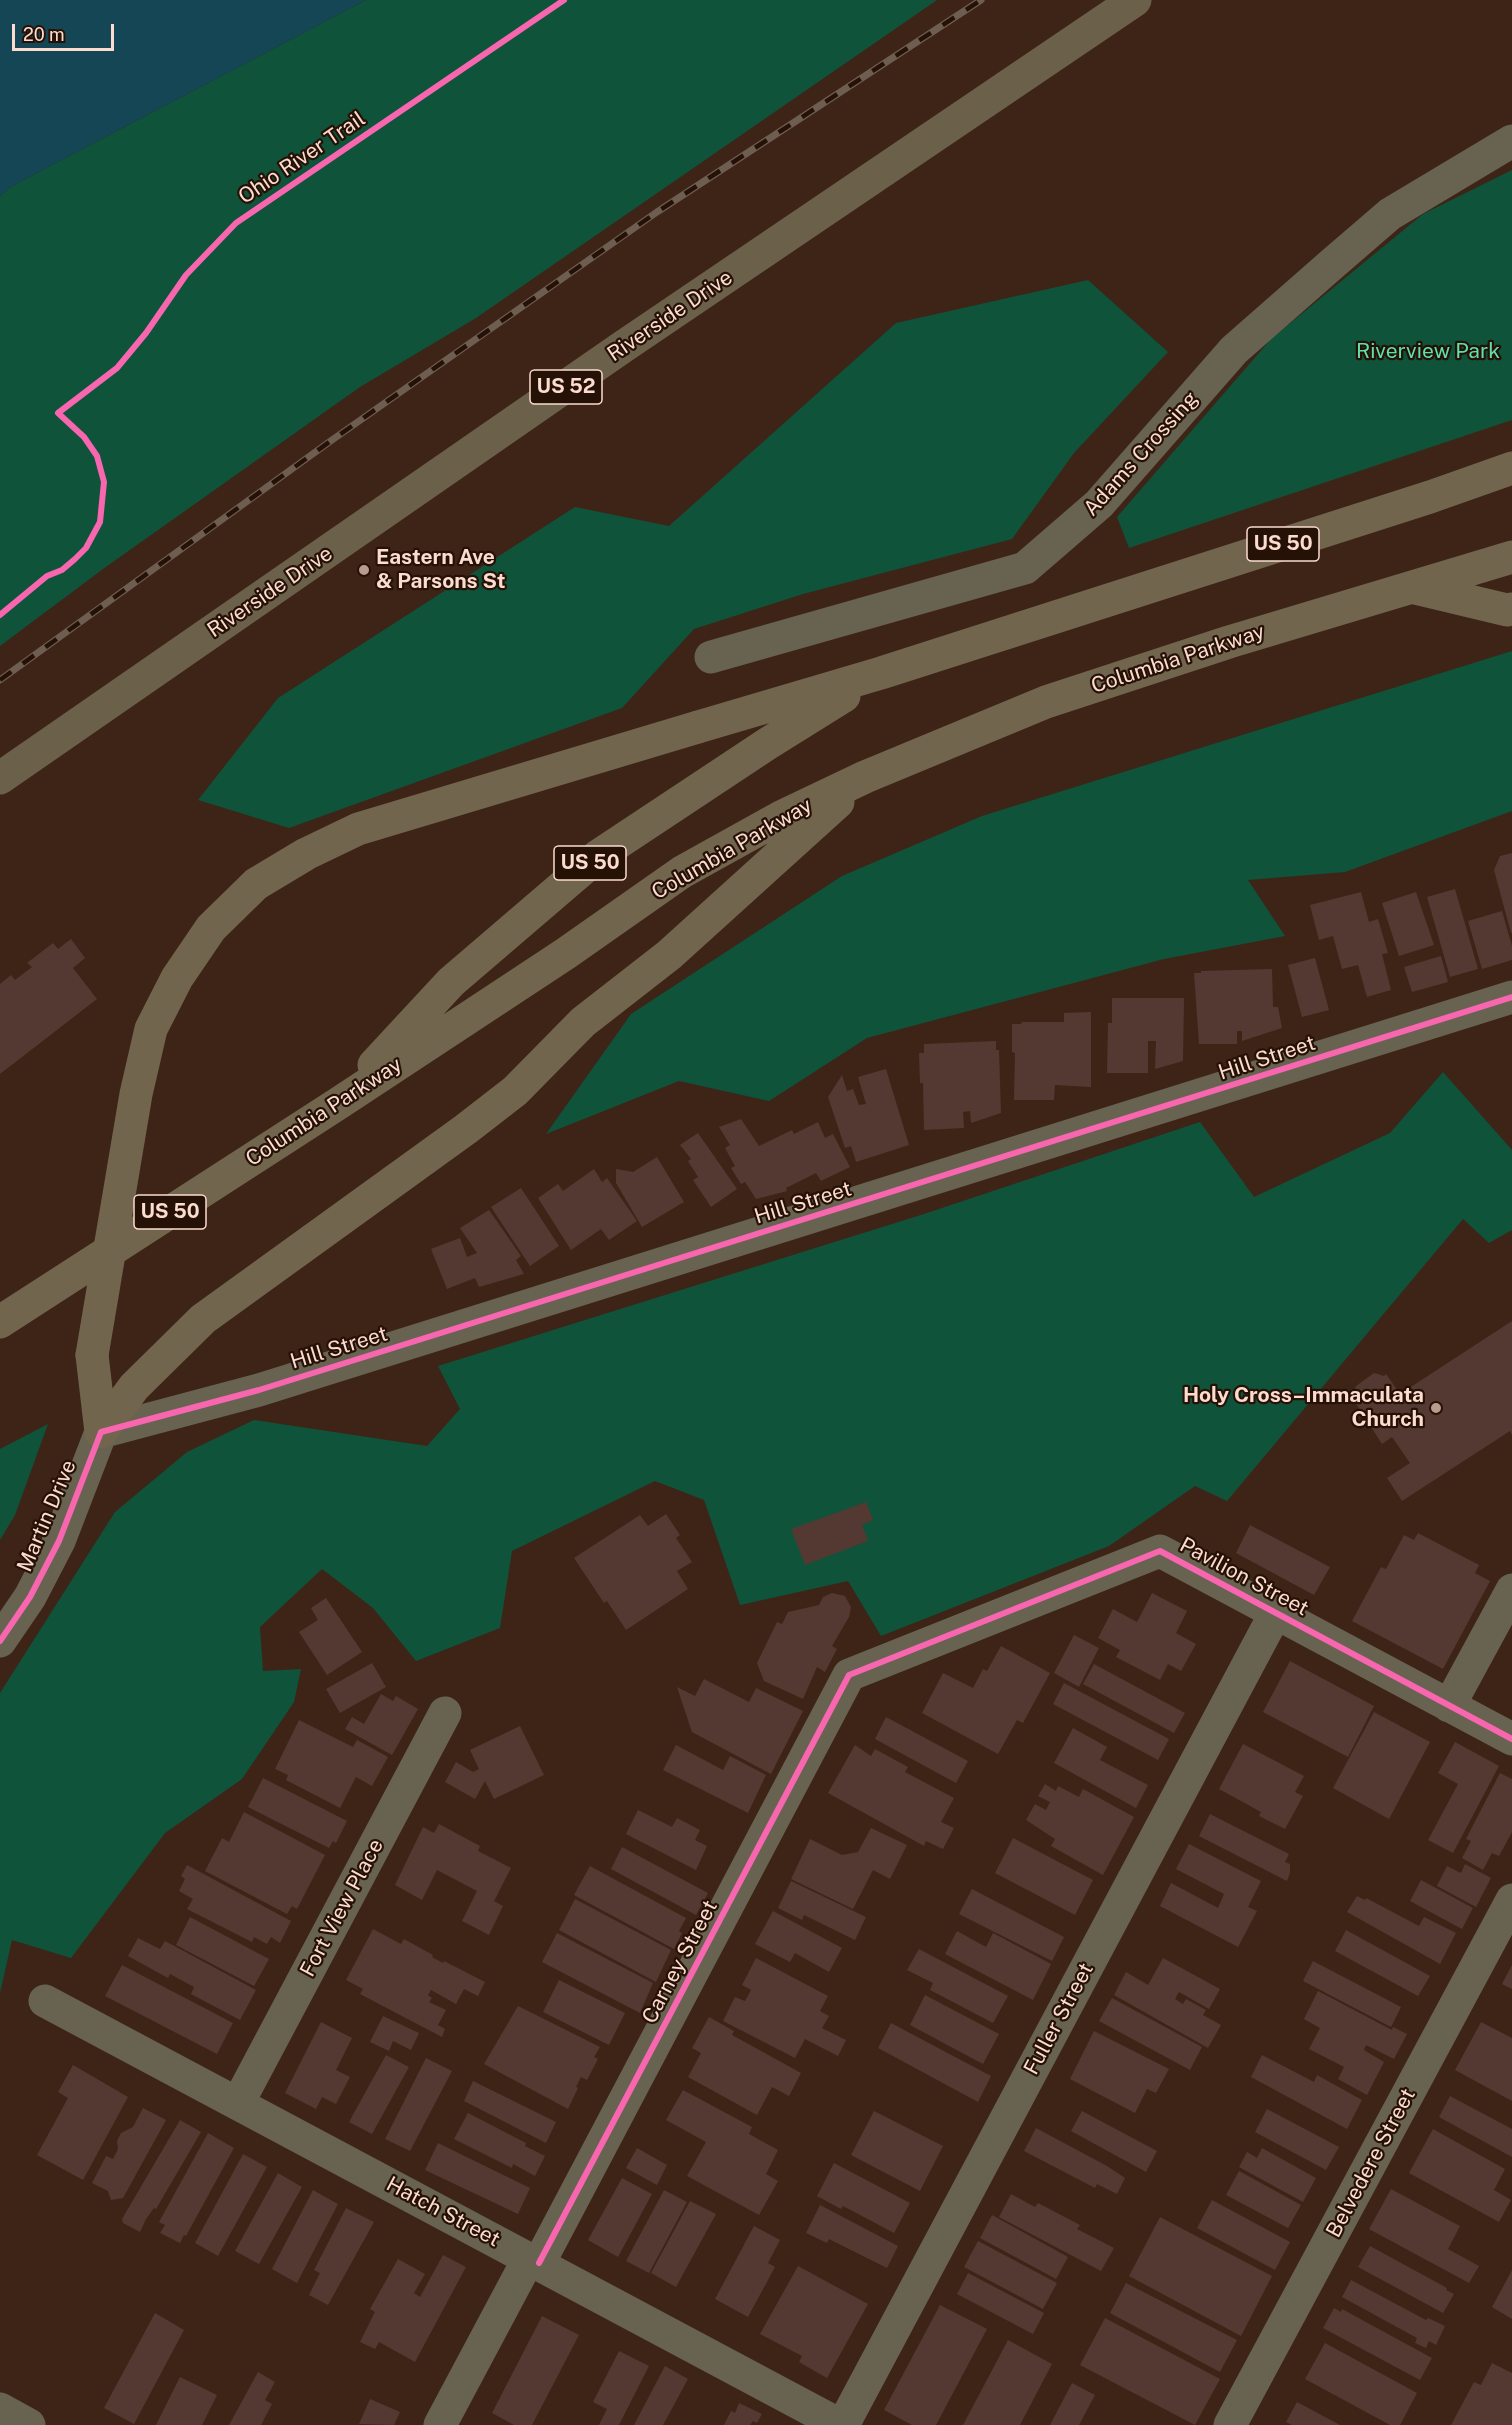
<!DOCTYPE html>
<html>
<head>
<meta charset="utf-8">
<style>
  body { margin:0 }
  #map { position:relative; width:1512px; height:2425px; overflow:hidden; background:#3e2417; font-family:"Public Sans",sans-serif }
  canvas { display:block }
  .scale { position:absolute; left:12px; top:24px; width:102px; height:27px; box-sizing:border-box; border:3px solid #fcdccf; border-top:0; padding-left:8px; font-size:18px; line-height:21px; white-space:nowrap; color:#fcdccf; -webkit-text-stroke:4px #261107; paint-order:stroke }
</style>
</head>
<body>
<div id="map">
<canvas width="1512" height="2425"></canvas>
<div class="scale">20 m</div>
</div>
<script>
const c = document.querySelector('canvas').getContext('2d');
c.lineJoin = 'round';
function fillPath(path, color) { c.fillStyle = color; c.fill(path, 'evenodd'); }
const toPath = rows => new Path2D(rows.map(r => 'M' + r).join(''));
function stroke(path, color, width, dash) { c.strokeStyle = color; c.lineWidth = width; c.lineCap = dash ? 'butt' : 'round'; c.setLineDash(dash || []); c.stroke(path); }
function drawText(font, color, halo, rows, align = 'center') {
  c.font = font + ' "Public Sans",sans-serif'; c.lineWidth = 4.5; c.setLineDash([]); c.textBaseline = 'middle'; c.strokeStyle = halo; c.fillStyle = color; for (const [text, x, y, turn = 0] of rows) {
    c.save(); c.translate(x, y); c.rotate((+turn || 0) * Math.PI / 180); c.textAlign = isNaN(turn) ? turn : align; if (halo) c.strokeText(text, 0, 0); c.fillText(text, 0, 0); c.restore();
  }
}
fillPath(toPath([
  [366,0,937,0,476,318,360,387,103,569,0,646,0,196,12,186],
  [1512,170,1512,420,1129,548,1117,517,1271,339,1423,214],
  [1088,280,1168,352,1074,453,1012,539,803,594,694,629,622,708,289,828,198,800,278,698,575,507,669,526,896,323],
  [1512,651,1512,811,1345,872,1248,880,1285,936,1164,959,867,1038,769,1101,679,1081,546,1134,631,1014,842,876,982,816],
  [1443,1072,1512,1150,1512,1230,1489,1243,1463,1219,1227,1501,1195,1486,1109,1546,881,1636,848,1581,740,1605,704,1500,655,1481,512,1551,500,1628,416,1661,373,1608,322,1569,260,1627,263,1671,301,1669,294,1702,242,1779,165,1833,71,1958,12,1940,0,1993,0,1693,115,1512,187,1452,254,1420,427,1446,460,1409,438,1366,924,1214,1200,1122,1254,1197,1390,1133],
  [48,1424,15,1515,0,1540,0,1449]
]), '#0f533a');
fillPath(toPath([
  [0,0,366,0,12,186,0,196]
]), '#144655');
fillPath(toPath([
  [1512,853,1512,933,1511,933,1494,870,1500,856],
  [1455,889,1478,969,1450,977,1427,897],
  [1361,892,1369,922,1378,919,1388,953,1382,954,1391,990,1367,997,1358,965,1342,969,1333,936,1319,940,1310,905],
  [1416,892,1434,945,1399,956,1382,903],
  [1502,911,1512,946,1512,960,1482,969,1468,921],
  [71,939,85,958,73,968,97,999,0,1074,0,984,11,975,15,980,32,967,27,963,53,943,58,949],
  [1441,956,1448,982,1412,992,1404,967],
  [1315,958,1329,1010,1302,1017,1288,965],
  [1272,969,1273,1007,1278,1007,1282,1028,1242,1041,1242,1031,1237,1031,1237,1044,1199,1044,1194,973,1201,973,1201,971],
  [1112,998,1184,998,1183,1061,1155,1069,1156,1041,1148,1041,1148,1073,1107,1073,1108,1023,1112,1023],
  [1091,1012,1091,1087,1055,1085,1054,1100,1014,1100,1015,1053,1012,1052,1012,1024,1021,1024,1022,1022,1064,1022,1064,1013],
  [996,1041,996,1050,999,1050,1001,1113,971,1123,970,1111,963,1112,964,1128,924,1130,923,1083,920,1083,919,1053,924,1053,924,1044],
  [886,1069,909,1145,856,1162,851,1146,845,1148,828,1097,842,1075,847,1091,853,1089,859,1105,866,1104,858,1077],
  [741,1119,759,1146,792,1130,794,1134,818,1122,825,1138,833,1134,850,1167,821,1181,816,1173,786,1188,787,1191,756,1199,745,1182,741,1184,731,1168,735,1166,725,1148,730,1145,719,1127],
  [698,1133,737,1189,711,1207,693,1180,698,1177,688,1161,691,1159,680,1145],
  [657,1157,684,1202,642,1227,616,1183,616,1169,633,1172],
  [594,1169,602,1182,607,1178,637,1221,609,1240,601,1229,571,1250,538,1198,558,1184,563,1191],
  [521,1188,559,1246,530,1266,491,1207],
  [489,1210,521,1256,516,1260,524,1274,479,1287,475,1278,447,1289,431,1249,460,1238,467,1257,477,1253,460,1228],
  [1512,1321,1512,1435,1510,1431,1402,1501,1387,1478,1410,1463,1392,1437,1382,1444,1351,1396,1356,1386,1374,1373,1384,1376,1386,1374,1400,1394],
  [866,1502,873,1520,862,1525,868,1541,805,1565,791,1529],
  [666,1514,680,1535,676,1538,692,1562,677,1571,688,1589,626,1630,607,1601,604,1603,574,1558,640,1515,648,1526],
  [1250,1525,1330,1567,1314,1595,1236,1553],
  [1418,1533,1479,1565,1475,1573,1490,1581,1443,1669,1352,1621,1381,1567,1386,1569,1404,1535,1414,1540],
  [832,1593,845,1596,851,1607,849,1617,832,1646,837,1649,825,1672,817,1667,803,1699,764,1681,757,1663,777,1622,782,1624,788,1612,819,1605,823,1597],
  [1152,1593,1187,1611,1176,1633,1196,1644,1181,1671,1168,1664,1160,1680,1116,1657,1120,1650,1098,1638,1113,1609,1137,1622],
  [326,1598,362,1652,327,1675,299,1632,318,1620,311,1608],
  [1074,1635,1099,1648,1079,1687,1054,1673],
  [1001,1646,1050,1673,1023,1723,1017,1720,998,1754,922,1713,943,1673,973,1688,983,1669,987,1671],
  [1290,1661,1374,1706,1348,1757,1263,1712],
  [372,1663,386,1687,340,1713,326,1689],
  [1094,1664,1185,1713,1174,1733,1083,1684],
  [704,1679,749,1702,756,1688,803,1711,771,1774,692,1732,677,1687,695,1696],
  [1064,1683,1169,1739,1158,1760,1053,1704],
  [381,1694,393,1701,396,1696,418,1709,392,1755,345,1729,352,1717,364,1724],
  [1374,1712,1430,1742,1389,1819,1333,1788],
  [886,1717,968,1761,956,1783,875,1739],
  [299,1720,353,1747,357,1740,388,1757,372,1786,356,1777,340,1808,286,1780,288,1775,275,1769],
  [520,1726,544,1775,494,1799,485,1781,475,1799,445,1782,456,1762,473,1772,479,1769,470,1750],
  [1073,1728,1107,1747,1100,1760,1148,1785,1136,1808,1054,1763],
  [1455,1742,1499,1766,1453,1853,1428,1840,1458,1784,1438,1773],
  [1243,1744,1304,1776,1295,1792,1303,1796,1285,1829,1259,1816,1261,1812,1219,1789],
  [676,1745,723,1770,730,1756,766,1775,748,1813,663,1770],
  [855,1745,871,1756,875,1749,908,1767,905,1772,954,1798,941,1822,954,1828,943,1849,926,1841,924,1846,828,1793],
  [1500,1773,1512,1779,1512,1832,1499,1856,1492,1853,1483,1870,1462,1858,1471,1841,1466,1839],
  [263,1778,347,1821,336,1843,333,1841,329,1848,248,1807],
  [1045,1784,1056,1791,1058,1786,1079,1797,1083,1789,1134,1817,1103,1875,1051,1846,1055,1839,1026,1820,1035,1804,1046,1810,1050,1802,1038,1796],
  [638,1810,672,1827,677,1818,700,1830,695,1840,707,1846,696,1870,626,1834],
  [244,1812,325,1855,297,1909,292,1906,287,1914,205,1871,222,1838,229,1842],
  [1210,1814,1289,1854,1285,1862,1290,1864,1290,1873,1287,1881,1199,1836],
  [439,1824,480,1846,478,1851,511,1868,494,1901,503,1906,489,1935,462,1921,477,1891,437,1870,422,1900,395,1885,423,1827,434,1833],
  [871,1828,907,1845,890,1879,873,1870,853,1909,791,1879,810,1839,842,1855,858,1852],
  [1013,1838,1093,1880,1075,1915,995,1873],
  [1189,1844,1261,1881,1248,1907,1257,1911,1238,1947,1160,1906,1171,1883,1218,1908,1224,1894,1176,1869],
  [622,1847,708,1893,696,1915,611,1869],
  [1465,1864,1491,1878,1476,1907,1437,1886,1447,1866,1461,1873],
  [187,1865,291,1921,280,1943,271,1937,267,1944,254,1937,252,1942,187,1909,193,1899,179,1891,185,1879,181,1876],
  [590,1866,686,1918,679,1931,682,1933,674,1949,574,1895],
  [1421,1880,1473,1908,1462,1929,1410,1901],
  [791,1881,866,1917,855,1940,804,1915,802,1920,778,1908],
  [972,1889,1064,1937,1052,1961,959,1914],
  [1357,1896,1365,1900,1366,1898,1419,1926,1424,1917,1456,1933,1440,1964,1347,1912],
  [575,1899,671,1950,656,1982,559,1930],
  [773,1911,842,1948,829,1972,795,1953,790,1962,755,1944],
  [190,1917,269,1959,254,1986,176,1945],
  [373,1929,401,1944,404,1939,433,1955,432,1957,443,1963,444,1961,485,1982,478,1996,464,1989,456,2004,431,1990,428,1995,432,1998,429,2002,446,2010,438,2025,445,2029,442,2037,360,1994,363,1989,346,1980],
  [1346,1930,1430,1976,1418,1996,1335,1951],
  [957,1931,986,1947,993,1933,1051,1964,1033,2000,945,1954],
  [557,1933,653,1983,640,2013,542,1962],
  [138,1938,160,1949,165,1941,256,1990,240,2020,191,1994,194,1987,170,1974,168,1978,128,1956],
  [919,1949,1008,1996,993,2023,930,1990,933,1983,907,1970],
  [756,1958,828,1996,820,2011,829,2016,822,2028,846,2040,838,2056,805,2039,795,2058,723,2021,735,1997,745,2001,751,1990,742,1985],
  [1163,1958,1220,1989,1209,2009,1179,1992,1175,1999,1183,2004,1186,1999,1206,2010,1203,2015,1221,2025,1208,2048,1114,1995,1126,1972,1148,1985],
  [1313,1961,1401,2007,1391,2027,1303,1981],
  [122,1965,233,2023,217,2054,105,1996],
  [1512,1965,1512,1989,1502,1984],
  [559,1980,625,2013,609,2045,543,2012],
  [1318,1991,1392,2030,1393,2027,1407,2034,1394,2059,1366,2045,1364,2050,1384,2062,1367,2095,1338,2079,1344,2067,1309,2049,1320,2028,1304,2019],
  [925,1995,999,2034,983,2064,910,2025],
  [1112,1998,1202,2047,1190,2070,1099,2021],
  [518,2006,600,2047,594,2057,598,2059,587,2080,581,2077,576,2087,578,2088,568,2109,484,2064],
  [383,2016,419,2033,411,2050,393,2041,389,2051,370,2042],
  [709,2017,734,2031,732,2035,801,2073,789,2096,772,2087,757,2115,688,2077,701,2053,692,2048],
  [321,2022,352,2038,336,2070,350,2077,336,2104,322,2097,316,2109,285,2093],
  [1481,2022,1512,2038,1512,2101,1455,2070],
  [891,2023,991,2076,978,2102,878,2048],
  [1094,2031,1169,2069,1156,2093,1147,2089,1135,2113,1070,2079],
  [386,2055,409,2067,372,2134,349,2122],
  [1262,2055,1314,2082,1317,2075,1362,2100,1347,2129,1251,2077],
  [426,2058,452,2071,410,2151,385,2139],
  [73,2065,128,2097,83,2180,37,2155,68,2098,58,2092],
  [473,2081,556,2122,546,2143,464,2101],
  [683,2090,752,2127,749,2134,778,2150,766,2174,778,2181,759,2215,687,2176,706,2142,666,2120],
  [1450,2096,1512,2129,1512,2157,1439,2117],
  [143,2108,166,2120,123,2198,111,2200,108,2191,92,2183,106,2156,113,2159,118,2149,117,2141,121,2133,133,2127],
  [1267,2109,1339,2147,1326,2170,1255,2132],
  [874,2111,943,2146,920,2191,851,2155],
  [1082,2111,1157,2151,1146,2172,1071,2131],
  [468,2113,526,2143,525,2146,545,2156,535,2176,513,2164,512,2168,454,2139],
  [180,2120,201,2132,156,2209,154,2208,146,2219,140,2232,123,2223,122,2219],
  [1036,2128,1107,2166,1125,2178,1117,2194,1097,2184,1095,2188,1024,2151],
  [1433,2129,1505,2169,1494,2190,1511,2200,1499,2222,1409,2173],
  [208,2133,234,2148,186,2236,184,2235,180,2243,160,2233,165,2225,159,2222],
  [438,2143,530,2188,518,2214,425,2170],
  [637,2148,667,2165,657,2185,626,2168],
  [1262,2148,1316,2178,1303,2202,1239,2167,1247,2152,1257,2158],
  [243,2154,267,2167,218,2256,195,2243],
  [834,2163,910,2203,894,2233,843,2206,841,2209,817,2196],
  [1239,2171,1301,2205,1288,2228,1226,2195],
  [278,2173,302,2187,259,2264,235,2251],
  [622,2178,652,2194,618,2257,588,2240],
  [1391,2189,1460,2226,1448,2249,1479,2266,1469,2283,1369,2229],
  [313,2190,338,2204,297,2283,272,2269],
  [664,2190,687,2202,649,2273,626,2261],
  [1011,2194,1035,2207,1038,2203,1080,2225,1077,2229,1114,2248,1101,2271,999,2217],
  [1212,2200,1290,2242,1275,2270,1197,2228],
  [690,2201,716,2214,676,2287,651,2273],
  [820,2205,898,2246,887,2268,829,2239,827,2243,806,2233],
  [346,2208,374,2222,328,2305,309,2295,320,2273,314,2270],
  [992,2215,1068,2257,1056,2279,980,2238],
  [1160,2217,1272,2276,1241,2336,1129,2276],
  [754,2226,780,2240,768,2263,775,2267,748,2317,715,2299],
  [978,2241,1057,2283,1043,2309,964,2267],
  [1370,2246,1447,2288,1446,2290,1454,2294,1443,2313,1358,2267],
  [443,2255,466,2267,415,2362,379,2342,375,2349,360,2342,375,2312,370,2309,398,2259,425,2274,414,2293,420,2297],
  [798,2266,868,2304,827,2378,799,2362,802,2356,760,2334],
  [1512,2270,1512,2319,1492,2307],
  [968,2273,1044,2313,1033,2334,957,2294],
  [1351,2280,1426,2320,1428,2318,1445,2326,1436,2345,1429,2341,1426,2348,1415,2343,1417,2338,1342,2297],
  [1126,2283,1237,2340,1220,2372,1110,2313],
  [940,2305,987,2329,936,2425,912,2425,884,2410],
  [1334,2308,1341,2312,1342,2309,1432,2358,1420,2380,1323,2328],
  [155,2313,184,2330,134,2424,104,2408],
  [542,2316,579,2335,532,2425,514,2425,492,2413],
  [1105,2318,1220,2379,1195,2425,1080,2365],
  [1008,2340,1052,2364,1020,2425,963,2425],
  [1325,2343,1417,2393,1400,2425,1390,2425,1305,2379],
  [619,2351,649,2366,619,2425,599,2425,607,2409,593,2402],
  [1492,2363,1512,2373,1512,2425,1451,2425,1474,2382,1481,2385],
  [665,2366,688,2379,663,2425,634,2425],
  [258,2372,275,2382,265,2400,272,2404,261,2425,229,2425],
  [180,2377,217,2395,202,2425,156,2425],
  [1072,2383,1095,2395,1079,2425,1050,2425],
  [370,2399,400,2412,394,2425,359,2424],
  [1297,2402,1340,2425,1292,2425,1286,2422],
  [739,2403,762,2414,757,2423,753,2421,750,2425,724,2425,731,2411,735,2413]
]), '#533932');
stroke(toPath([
  [711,657,1025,568,1099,504,1234,350,1332,264,1390,214,1512,141],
  [0,1641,30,1597,59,1541,101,1432,259,1390,1512,997],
  [1449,1706,1512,1590],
  [45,2001,840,2425],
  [238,2103,445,1713],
  [539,2263,849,1675,1160,1551,1512,1739],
  [0,2409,29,2425],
  [440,2425,529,2258],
  [843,2425,1276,1612],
  [1230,2425,1512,1900]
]), '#686351', 33);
stroke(toPath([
  [0,778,624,346,1135,0]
]), '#6b6049', 33);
stroke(toPath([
  [1415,588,1507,610,1512,609],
  [698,727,881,673,1430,497,1512,468],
  [374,1065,451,982,598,856,767,744,844,696],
  [0,1322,339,1103,565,954,682,872,781,817,865,777,1046,702,1229,642,1512,557],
  [92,1355,101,1432],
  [101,1432,134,1387,203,1319,466,1129,515,1091,583,1022,669,955,838,802]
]), '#71654d', 33);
const rail = toPath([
  [0,680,332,440,657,212,981,0]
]);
stroke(rail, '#6d5e51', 7);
stroke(rail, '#261107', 4.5, [14]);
stroke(toPath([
  [92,1355,136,1094,151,1029,177,978,211,928,256,884,306,854,358,829,698,727]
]), '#71654d', 33);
stroke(toPath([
  [0,615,47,576,62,570,75,559,86,548,100,522,104,482,97,456,84,437,58,413,117,368,146,333,186,275,236,223,564,0],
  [0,1641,30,1597,59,1541,101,1432,259,1390,1512,997],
  [539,2263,849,1675,1160,1551,1512,1739]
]), '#f766af', 6);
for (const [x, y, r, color] of [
  [364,570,6,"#ba9c8f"],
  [1436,1408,6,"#ba9c8f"]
]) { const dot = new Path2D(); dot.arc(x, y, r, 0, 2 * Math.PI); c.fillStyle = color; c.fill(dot); stroke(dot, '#261107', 2); }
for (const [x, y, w] of [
  [566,387,72],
  [1283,544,72],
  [590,863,72],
  [170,1212,72]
]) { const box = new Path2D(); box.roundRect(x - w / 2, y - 17, w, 34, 4.5); c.fillStyle = '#261107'; c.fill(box); stroke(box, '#fcdccf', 1.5); }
drawText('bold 20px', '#fcdccf', null, [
  ["US 52",566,387],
  ["US 50",1283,544],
  ["US 50",590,863],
  ["US 50",170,1212]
]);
drawText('21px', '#fcdccf', '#261107', [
  ["Ohio River Trail",302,158,-34],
  ["Riverside Drive",670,316,-34],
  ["Adams Crossing",1141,454,-48],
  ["Riverside Drive",270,592,-34],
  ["Columbia Parkway",1178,659,-18],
  ["Columbia Parkway",732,849,-30],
  ["Hill Street",1267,1058,-18],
  ["Columbia Parkway",324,1112,-33],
  ["Hill Street",803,1203,-17],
  ["Hill Street",339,1348,-17],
  ["Martin Drive",47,1516,-67],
  ["Pavilion Street",1244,1577,28],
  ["Fort View Place",342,1908,-62],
  ["Carney Street",680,1962,-62],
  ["Fuller Street",1059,2019,-62],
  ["Belvedere Street",1371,2163,-62],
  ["Hatch Street",443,2212,28]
]);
drawText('21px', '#5ee0ad', '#261107', [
  ["Riverview Park",1428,352]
]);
drawText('bold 21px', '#fcdccf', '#261107', [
  ["Eastern Ave",376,558],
  ["& Parsons St",376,582],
  ["Holy Cross–Immaculata",1424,1396,"right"],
  ["Church",1424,1420,"right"]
], 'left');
</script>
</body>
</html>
